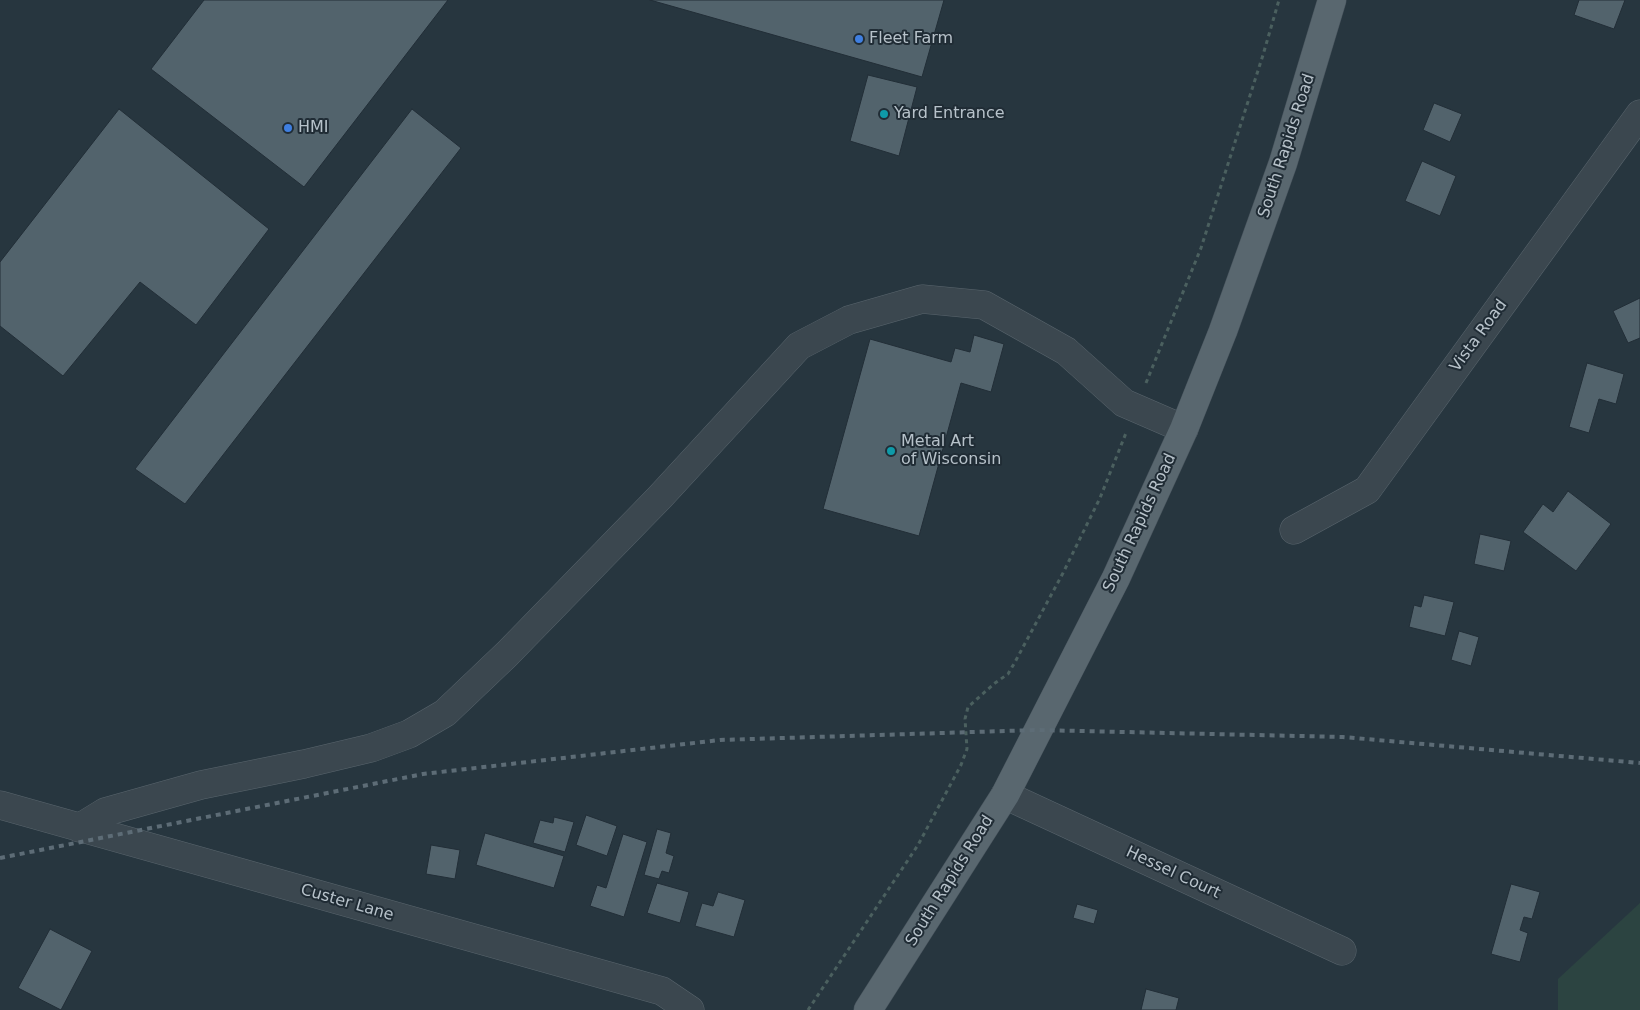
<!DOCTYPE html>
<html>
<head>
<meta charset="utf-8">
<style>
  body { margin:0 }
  canvas { display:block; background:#27363f }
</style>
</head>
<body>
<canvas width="1640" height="1010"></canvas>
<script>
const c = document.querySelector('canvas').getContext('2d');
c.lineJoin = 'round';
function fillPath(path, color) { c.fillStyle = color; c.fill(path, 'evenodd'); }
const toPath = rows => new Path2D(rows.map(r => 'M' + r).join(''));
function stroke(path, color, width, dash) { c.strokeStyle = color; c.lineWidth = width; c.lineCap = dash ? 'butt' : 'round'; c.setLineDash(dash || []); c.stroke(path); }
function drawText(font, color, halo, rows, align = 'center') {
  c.font = font + ' "DejaVu Sans",sans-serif'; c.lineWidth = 4; c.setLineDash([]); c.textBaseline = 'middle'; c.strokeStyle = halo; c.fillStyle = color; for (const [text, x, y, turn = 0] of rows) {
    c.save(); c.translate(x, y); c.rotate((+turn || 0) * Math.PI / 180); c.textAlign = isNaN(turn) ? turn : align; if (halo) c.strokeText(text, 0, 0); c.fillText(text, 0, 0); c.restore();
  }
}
fillPath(toPath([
  [1640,903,1640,1010,1558,1010,1558,979]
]), '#2c4441');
const building = toPath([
  [204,0,448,0,304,187,151,69,204,0],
  [650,0,944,0,922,77,650,0],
  [1579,0,1625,0,1614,29,1574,15,1579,0],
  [868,75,917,87,899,156,850,141,868,75],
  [1434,103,1462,114,1450,142,1423,130,1434,103],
  [119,109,269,229,196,325,140,282,63,376,0,326,0,262,119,109],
  [412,109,461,148,185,504,135,469,412,109],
  [1422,161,1456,176,1440,216,1405,201,1422,161],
  [1640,298,1640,338,1628,343,1613,311,1640,298],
  [974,335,1004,344,991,392,961,383,919,536,823,509,870,339,951,362,955,348,970,352,974,335],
  [1587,363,1624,374,1616,404,1599,399,1589,433,1569,427,1587,363],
  [1568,491,1611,524,1576,571,1523,532,1543,504,1553,512,1568,491],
  [1480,534,1511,541,1504,571,1474,564,1480,534],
  [1424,595,1454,602,1445,636,1409,627,1414,605,1421,607,1424,595],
  [1459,631,1479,637,1471,666,1451,660,1459,631],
  [586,815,617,826,607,856,576,845,586,815],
  [554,817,574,822,565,852,533,843,540,820,553,823,554,817],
  [657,829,671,833,666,853,674,856,669,873,662,871,659,879,644,875,657,829],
  [485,833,564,856,554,888,476,865,485,833],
  [623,834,647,842,624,917,590,906,597,885,606,888,623,834],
  [431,845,460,850,455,879,426,874,431,845],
  [657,883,689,892,680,923,647,913,657,883],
  [1511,884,1540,892,1532,919,1524,917,1520,930,1528,933,1520,962,1491,954,1511,884],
  [718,892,745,900,734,937,695,926,702,903,713,906,718,892],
  [1077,904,1098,910,1094,924,1073,918,1077,904],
  [50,929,92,951,61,1010,18,988,50,929],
  [1146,989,1179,998,1176,1010,1141,1010,1146,989]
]);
fillPath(building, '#52636c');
stroke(building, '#222e37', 1);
const minor = toPath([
  [1294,530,1367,490,1640,114],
  [1005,795,1342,951],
  [0,805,662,991,690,1010],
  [79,828,105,812,201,785,304,764,371,748,409,734,445,713,507,654,660,497,799,346,849,320,922,299,984,305,1066,351,1124,403,1184,429]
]);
const major = toPath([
  [868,1010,1005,795,1116,578,1184,429,1223,331,1283,163,1332,0]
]);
stroke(minor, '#59656d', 29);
stroke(major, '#47535c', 29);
stroke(toPath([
  [1146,383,1201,248,1263,55,1279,0],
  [808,1010,918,845,961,765,967,749,965,719,968,707,995,683,1008,674,1015,662,1063,573,1100,498,1126,433]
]), '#4b605f', 3, [4, 4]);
stroke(minor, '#3b474f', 28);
stroke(major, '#59676f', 28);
stroke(toPath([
  [0,858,423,774,720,740,1037,730,1343,737,1640,763]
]), '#5d6c76', 4, [5, 5]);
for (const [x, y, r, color] of [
  [859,39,5,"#3f7fe0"],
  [884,114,5,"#0f9aa8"],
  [288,128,5,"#3f7fe0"],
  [891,451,5,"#0f9aa8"]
]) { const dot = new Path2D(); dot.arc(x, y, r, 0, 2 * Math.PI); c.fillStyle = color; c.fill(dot); stroke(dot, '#202c35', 2); }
drawText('16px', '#b7c2ca', '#202c35', [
  ["Fleet Farm",869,39],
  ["Yard Entrance",894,114],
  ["HMI",298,128],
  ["Metal Art",901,442],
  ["of Wisconsin",901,460]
], 'left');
drawText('16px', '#b7c2ca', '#202c35', [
  ["South Rapids Road",1287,146,-72],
  ["Vista Road",1479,336,-54],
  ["South Rapids Road",1140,523,-65],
  ["Hessel Court",1173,873,25],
  ["South Rapids Road",950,881,-58],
  ["Custer Lane",347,903,16]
]);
</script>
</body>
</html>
